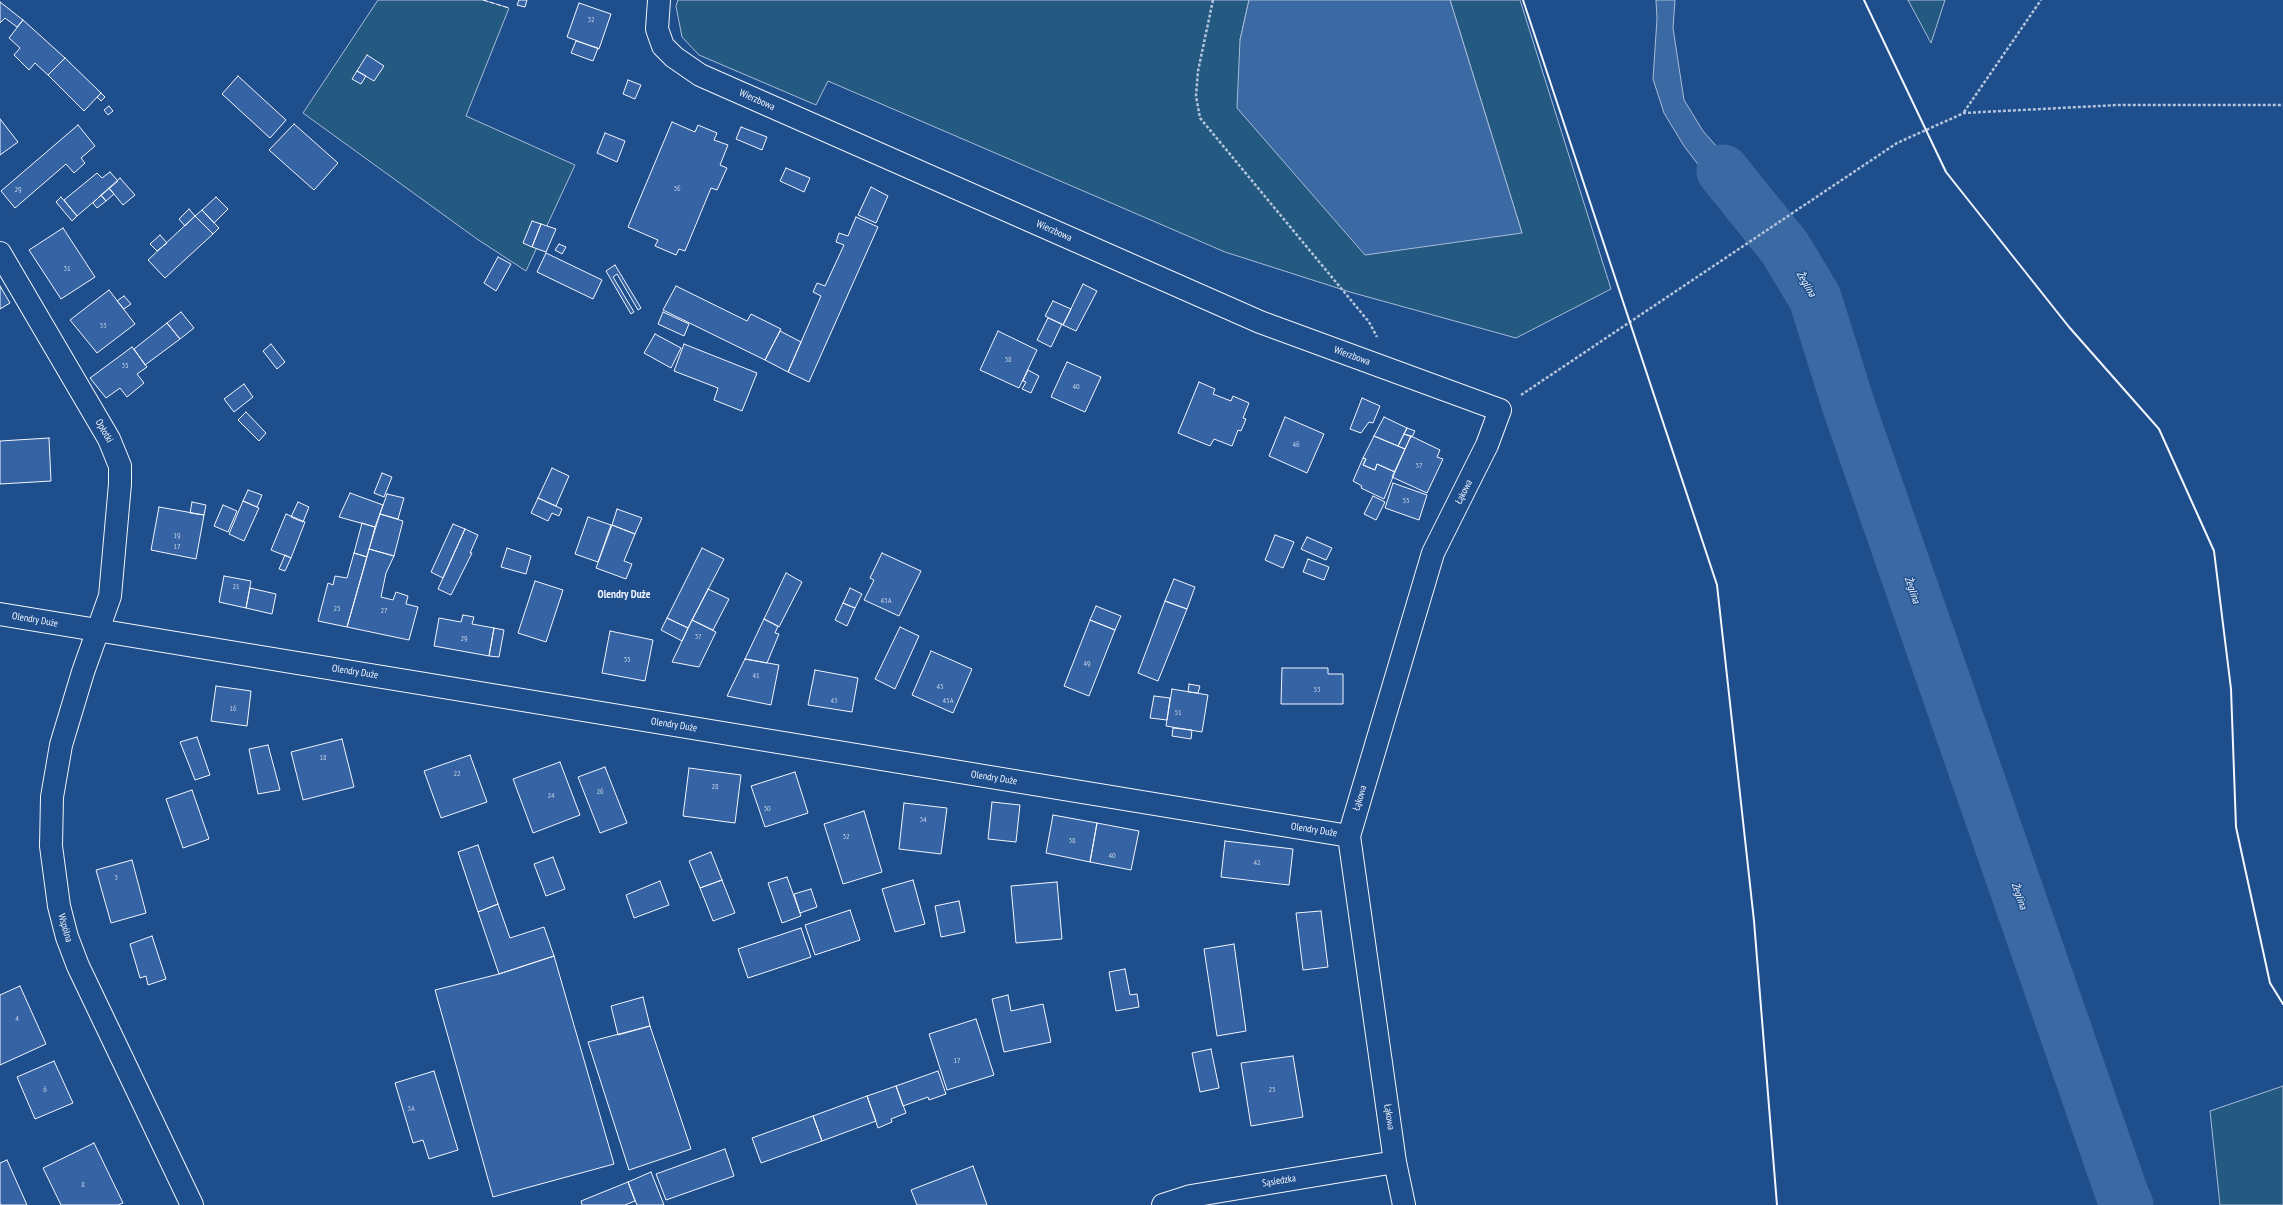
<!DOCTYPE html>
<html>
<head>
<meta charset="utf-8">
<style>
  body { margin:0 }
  canvas { display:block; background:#1f4e8c }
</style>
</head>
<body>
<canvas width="2283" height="1205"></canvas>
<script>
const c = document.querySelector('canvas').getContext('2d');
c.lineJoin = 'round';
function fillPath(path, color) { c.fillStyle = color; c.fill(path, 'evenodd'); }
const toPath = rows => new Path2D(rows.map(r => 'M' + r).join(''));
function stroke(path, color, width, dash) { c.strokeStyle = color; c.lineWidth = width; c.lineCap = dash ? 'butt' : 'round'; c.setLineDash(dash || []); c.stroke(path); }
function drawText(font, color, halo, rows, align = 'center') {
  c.font = font + ' "PT Sans Narrow",sans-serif'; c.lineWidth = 3; c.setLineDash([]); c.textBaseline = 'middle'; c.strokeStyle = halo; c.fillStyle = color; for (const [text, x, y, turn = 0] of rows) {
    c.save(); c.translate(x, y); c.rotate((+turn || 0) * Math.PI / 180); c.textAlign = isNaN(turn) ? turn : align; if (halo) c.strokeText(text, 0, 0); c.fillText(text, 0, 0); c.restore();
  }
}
const green = toPath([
  [378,0,483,0,509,8,466,116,575,165,526,271,477,239,303,113,378,0],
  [678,0,1249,0,1240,40,1522,233,1450,0,1520,0,1611,289,1516,338,1350,292,1225,252,828,81,816,105,699,55,682,37,676,6,678,0],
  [1908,0,1945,0,1931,43,1908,0],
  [2283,1086,2283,1205,2220,1205,2210,1111,2283,1086]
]);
fillPath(green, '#245a82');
stroke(green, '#a8bbd7', 1);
const water = toPath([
  [1249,0,1450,0,1522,233,1365,255,1237,108,1240,40,1249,0],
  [1656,0,1675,0,1673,28,1684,100,1703,131,1780,219,1754,238,1684,146,1664,113,1653,79,1657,19,1656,0]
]);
fillPath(water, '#3b69a3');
stroke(water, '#a8bbd7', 1);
stroke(toPath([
  [1723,171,1785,248,1815,298,1849,407,2122,1194,2127,1205]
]), '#3b69a3', 53);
const building = toPath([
  [519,0,527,0,525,7,517,5,519,0],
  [0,2,23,20,17,27,5,18,0,23,0,2],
  [579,3,611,14,599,49,567,37,579,3],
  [23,20,65,58,48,75,35,63,29,70,14,55,20,48,9,38,23,20],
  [576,41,598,48,593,61,571,53,576,41],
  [367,55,384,66,374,81,357,71,367,55],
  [65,58,101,93,84,111,48,75,65,58],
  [357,71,366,76,361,84,352,79,357,71],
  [238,76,286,120,270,138,222,94,238,76],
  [628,80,641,85,635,99,623,94,628,80],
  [101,93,105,97,101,101,97,97,101,93],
  [109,106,113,111,108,115,104,110,109,106],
  [0,119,18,142,0,155,0,119],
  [672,122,695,132,698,125,717,133,714,140,728,145,720,165,727,168,717,190,711,188,685,251,679,249,676,255,655,246,658,240,628,227,672,122],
  [294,124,338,163,314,190,269,150,294,124],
  [78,125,95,146,81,158,85,163,74,173,66,164,15,208,1,191,78,125],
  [741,127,767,137,762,150,736,139,741,127],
  [605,133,625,141,617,162,597,153,605,133],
  [786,168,810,178,804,192,780,181,786,168],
  [110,172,118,181,77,216,64,200,97,173,102,178,110,172],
  [120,178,135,195,123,205,109,188,120,178],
  [871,187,888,196,876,223,858,215,871,187],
  [109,188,114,194,106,201,101,195,109,188],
  [101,195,106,201,97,208,93,203,101,195],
  [61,197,77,216,72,221,56,202,61,197],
  [216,197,228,209,214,223,202,210,216,197],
  [189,209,195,216,185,226,179,219,189,209],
  [202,210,219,228,213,234,195,216,202,210],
  [195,216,213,234,165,278,148,260,195,216],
  [856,217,878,227,809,382,788,372,821,296,813,292,817,283,825,286,844,245,836,242,839,233,848,236,856,217],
  [532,221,541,224,532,247,523,243,532,221],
  [541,224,556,229,546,252,532,247,541,224],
  [63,228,95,277,61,299,29,250,63,228],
  [160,235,167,243,157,251,150,244,160,235],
  [559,244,566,247,562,254,555,250,559,244],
  [546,253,602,280,593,299,537,272,546,253],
  [498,257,511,264,496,291,484,283,498,257],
  [615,265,641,308,638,310,617,274,613,277,634,312,631,314,606,271,615,265],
  [1083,284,1097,291,1076,331,1063,325,1083,284],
  [0,286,10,303,0,309,0,286],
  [676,286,747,321,751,314,781,329,765,360,663,310,676,286],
  [109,290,135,324,97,353,70,320,109,290],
  [124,296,131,304,124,309,117,301,124,296],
  [1053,301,1071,309,1063,325,1045,316,1053,301],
  [181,312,194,328,180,339,167,323,181,312],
  [663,312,689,324,684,336,658,324,663,312],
  [1048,318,1062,324,1051,347,1037,340,1048,318],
  [167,323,180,339,145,365,134,349,167,323],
  [780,331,801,342,788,372,765,360,780,331],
  [998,331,1037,350,1019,388,980,370,998,331],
  [655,334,681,348,671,368,644,353,655,334],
  [271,344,285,362,277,369,263,351,271,344],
  [684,344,757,373,742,411,714,400,718,388,674,371,684,344],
  [132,347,147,367,137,374,144,383,127,397,120,388,106,398,90,378,132,347],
  [1067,362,1101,377,1085,412,1051,397,1067,362],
  [1028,370,1039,376,1031,393,1022,389,1026,382,1023,381,1028,370],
  [1199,382,1215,389,1213,394,1231,401,1233,396,1249,403,1243,418,1246,419,1241,431,1238,430,1232,446,1214,439,1210,446,1178,433,1199,382],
  [244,384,253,397,234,412,224,399,244,384],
  [1362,398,1380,406,1373,423,1369,422,1361,433,1350,429,1362,398],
  [246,412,266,433,259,441,238,420,246,412],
  [1285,417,1324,434,1307,473,1269,456,1285,417],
  [1384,417,1407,428,1398,446,1374,436,1384,417],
  [1407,428,1415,431,1412,437,1404,434,1407,428],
  [1404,434,1411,436,1405,449,1398,446,1404,434],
  [1374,436,1405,449,1395,472,1377,464,1375,470,1363,465,1366,459,1363,458,1374,436],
  [1411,436,1440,450,1437,457,1443,459,1427,493,1392,477,1411,436],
  [49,438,51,481,0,484,0,441,49,438],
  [1363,458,1366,459,1363,465,1375,470,1377,464,1395,472,1384,499,1361,488,1362,486,1353,481,1363,458],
  [552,468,569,476,556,506,538,498,552,468],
  [382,473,392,477,384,497,374,493,382,473],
  [1393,483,1427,495,1419,520,1385,508,1393,483],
  [248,490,262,495,257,507,243,501,248,490],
  [350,493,383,505,375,527,339,517,350,493],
  [387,494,404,498,398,519,380,514,387,494],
  [1373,496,1385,502,1376,520,1364,514,1373,496],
  [538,498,562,509,559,516,552,513,548,521,531,513,538,498],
  [243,501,259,508,244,541,229,534,243,501],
  [192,502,206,505,204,515,190,513,192,502],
  [298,502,309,507,303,522,291,517,298,502],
  [223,505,237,511,228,532,214,526,223,505],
  [159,507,204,515,196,559,151,550,159,507],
  [617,509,642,518,635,534,612,525,617,509],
  [286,514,305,522,291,558,271,550,286,514],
  [380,514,403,521,394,556,369,549,380,514],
  [588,517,611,525,598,562,575,554,588,517],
  [362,523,375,527,367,557,354,553,362,523],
  [453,524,465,529,443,578,431,572,453,524],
  [612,525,635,534,624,561,632,564,626,579,596,568,612,525],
  [465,529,478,535,470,553,472,553,451,595,438,589,465,529],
  [1275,535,1294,542,1283,568,1265,560,1275,535],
  [1307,537,1332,548,1326,560,1301,549,1307,537],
  [507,548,531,556,526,574,501,567,507,548],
  [702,548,724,559,688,628,667,618,702,548],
  [369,549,394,556,386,573,381,597,393,600,396,592,408,596,406,604,418,607,409,640,347,627,369,549],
  [354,553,367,557,347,627,318,621,328,583,333,585,335,576,347,578,354,553],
  [882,553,921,571,899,616,864,600,874,580,870,578,882,553],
  [285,555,291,558,285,571,279,569,285,555],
  [1308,559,1329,567,1324,580,1303,572,1308,559],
  [786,573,802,582,779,627,764,619,786,573],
  [224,576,251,581,246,608,219,602,224,576],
  [1174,579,1195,587,1187,609,1165,601,1174,579],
  [535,581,563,590,546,642,518,633,535,581],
  [250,588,276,594,272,614,246,608,250,588],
  [850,588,862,594,855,608,843,603,850,588],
  [708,589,729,599,713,630,692,620,708,589],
  [1165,601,1187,609,1158,681,1138,673,1165,601],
  [843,603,855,608,847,626,835,620,843,603],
  [1096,606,1121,616,1115,630,1090,620,1096,606],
  [463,615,474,617,472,624,494,628,489,656,434,646,439,618,461,622,463,615],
  [667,618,688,628,682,641,661,630,667,618],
  [764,619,778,626,775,633,779,634,767,663,745,659,764,619],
  [692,620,716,632,699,667,672,662,692,620],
  [1090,620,1115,630,1089,696,1064,686,1090,620],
  [900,627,919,636,895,689,875,679,900,627],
  [494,628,504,630,499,657,489,656,494,628],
  [610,631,653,640,645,681,602,673,610,631],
  [931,651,972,669,953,713,912,695,931,651],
  [745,659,779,665,771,705,727,696,745,659],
  [1282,668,1328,668,1328,674,1343,674,1343,704,1281,704,1282,668],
  [815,670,858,678,852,712,808,705,815,670],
  [1189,684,1200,686,1198,693,1188,692,1189,684],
  [216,686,251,691,247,726,211,721,216,686],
  [1172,689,1208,695,1202,732,1166,726,1172,689],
  [1154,696,1170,698,1167,720,1150,718,1154,696],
  [1173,728,1192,730,1191,739,1172,736,1173,728],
  [197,737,210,775,195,780,180,742,197,737],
  [342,739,354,787,303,800,291,752,342,739],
  [268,745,280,790,258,794,249,749,268,745],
  [470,755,487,802,441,818,424,771,470,755],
  [560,762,580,815,533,833,513,779,560,762],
  [605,767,627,823,600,833,578,777,605,767],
  [689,768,741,775,735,823,683,816,689,768],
  [795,772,808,813,765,827,751,786,795,772],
  [192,790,209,839,183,848,166,799,192,790],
  [992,802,1020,805,1016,842,988,839,992,802],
  [904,803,947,808,941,854,899,849,904,803],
  [864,811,882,872,843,884,824,824,864,811],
  [1053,815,1097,823,1090,862,1046,853,1053,815],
  [1097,823,1139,831,1131,870,1090,862,1097,823],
  [1225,841,1293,849,1289,885,1221,877,1225,841],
  [478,845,498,904,478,912,458,852,478,845],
  [711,852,722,880,700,888,689,861,711,852],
  [553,857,565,889,546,896,534,864,553,857],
  [132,860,146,913,111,923,96,870,132,860],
  [787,877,801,916,782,923,768,883,787,877],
  [722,880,735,913,713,921,700,888,722,880],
  [913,880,925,924,895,932,882,889,913,880],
  [660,881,669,905,634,918,626,895,660,881],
  [1057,882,1062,939,1016,943,1011,886,1057,882],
  [811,889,817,907,800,913,794,894,811,889],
  [959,901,965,932,941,937,935,906,959,901],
  [498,904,510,938,544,927,554,956,499,974,478,912,498,904],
  [850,910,860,940,815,955,805,925,850,910],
  [1321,911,1328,967,1303,970,1296,913,1321,911],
  [801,928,811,957,748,978,738,949,801,928],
  [152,936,166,979,148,985,146,976,140,978,130,944,152,936],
  [1234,944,1246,1031,1217,1036,1204,949,1234,944],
  [554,956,614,1164,493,1197,435,990,499,974,554,956],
  [1125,969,1130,995,1137,994,1139,1007,1116,1011,1109,972,1125,969],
  [20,986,46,1044,0,1065,0,995,20,986],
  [1008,995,1011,1011,1043,1004,1051,1042,1004,1052,992,999,1008,995],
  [643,997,650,1026,618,1035,611,1006,643,997],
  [976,1019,994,1075,947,1090,929,1034,976,1019],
  [650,1026,691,1149,629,1170,588,1042,650,1026],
  [1211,1049,1219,1088,1200,1092,1192,1053,1211,1049],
  [1293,1056,1303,1117,1251,1126,1241,1063,1293,1056],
  [54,1061,73,1103,35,1119,17,1077,54,1061],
  [434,1071,458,1150,429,1159,423,1140,413,1143,395,1083,434,1071],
  [938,1071,946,1094,929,1100,928,1097,903,1106,896,1086,938,1071],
  [896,1086,906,1113,891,1119,892,1122,878,1128,867,1096,896,1086],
  [867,1096,876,1121,822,1141,813,1116,867,1096],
  [813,1116,822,1141,761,1163,752,1138,813,1116],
  [94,1143,123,1203,118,1205,61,1205,43,1168,94,1143],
  [725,1149,734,1176,666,1200,656,1174,725,1149],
  [7,1160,27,1205,1,1205,0,1203,0,1163,7,1160],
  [973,1166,987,1205,917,1205,911,1190,973,1166],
  [651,1172,664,1205,637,1205,628,1182,651,1172],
  [628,1182,635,1201,625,1205,582,1205,581,1201,628,1182]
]);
fillPath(building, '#3563a3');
stroke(building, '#f2f6ff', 1);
const minor = toPath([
  [659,0,657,29,663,46,674,57,700,75,1260,322,1500,410,1487,445,1433,553,1349,836,1395,1162,1404,1205],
  [0,253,109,439,120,466,120,484,110,596,83,672,61,745,52,797,51,846,59,906,67,937,78,966,192,1205],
  [0,614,1349,836],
  [1163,1205,1191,1196,1395,1162]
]);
stroke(minor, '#f2f6ff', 24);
stroke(toPath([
  [1213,0,1198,71,1196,96,1200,118,1369,322,1377,337],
  [1964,112,2041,0],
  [1521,395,1897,143,1964,113,2118,105,2283,105]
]), '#b3c4dc', 2.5, [3, 2]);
stroke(minor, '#1f4e8c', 22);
stroke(toPath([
  [483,0,509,8]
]), '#f2f6ff', 1, [5, 2]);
stroke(toPath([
  [1523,0,1717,585,1754,921,1777,1205],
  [1864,0,1946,172,2069,327,2159,429,2214,551,2231,689,2236,827,2270,983,2283,1004]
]), '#f2f6ff', 2);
drawText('8px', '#c3d1e8', null, [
  ["32",591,20],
  ["36",677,189],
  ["29",18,190],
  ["31",67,269],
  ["33",103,326],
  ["38",1008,360],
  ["35",125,366],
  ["40",1076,387],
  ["46",1296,445],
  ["57",1419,466],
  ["55",1406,501],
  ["19",177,536],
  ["17",177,547],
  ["21",236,587],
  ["43A",886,601],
  ["25",337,609],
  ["27",384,611],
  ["37",698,637],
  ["29",464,639],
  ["35",627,660],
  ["49",1087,664],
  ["41",756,676],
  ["45",940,687],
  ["53",1317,690],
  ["43",834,701],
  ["45A",948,701],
  ["16",233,709],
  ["51",1178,713],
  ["18",323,758],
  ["22",457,774],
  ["28",715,787],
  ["26",600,792],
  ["24",551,796],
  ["30",767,809],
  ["34",923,820],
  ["32",846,837],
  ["38",1072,841],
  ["40",1112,856],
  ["42",1257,863],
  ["3",116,878],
  ["4",17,1019],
  ["17",957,1061],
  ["6",45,1090],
  ["25",1272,1090],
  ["3A",411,1109],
  ["8",83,1185]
]);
drawText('10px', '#f2f6ff', '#1f4e8c', [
  ["Wierzbowa",757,100,24],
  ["Wierzbowa",1054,231,24],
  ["Wierzbowa",1352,356,20],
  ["Opłotki",104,431,60],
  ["Łąkowa",1464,492,-63],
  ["Olendry Duże",35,620,10],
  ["Olendry Duże",355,672,9],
  ["Olendry Duże",674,725,9],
  ["Olendry Duże",994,778,9],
  ["Łąkowa",1360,798,-73],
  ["Olendry Duże",1314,830,9],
  ["Wspólna",65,928,74],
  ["Łąkowa",1389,1117,82],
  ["Sąsiedzka",1279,1181,-9]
]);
drawText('italic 11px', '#f2f6ff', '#1f4e8c', [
  ["Żeglina",1806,284,60],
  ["Żeglina",1912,590,71],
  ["Żeglina",2019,896,71]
]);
drawText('bold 11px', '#f2f6ff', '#1f4e8c', [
  ["Olendry Duże",624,595]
]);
</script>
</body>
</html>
